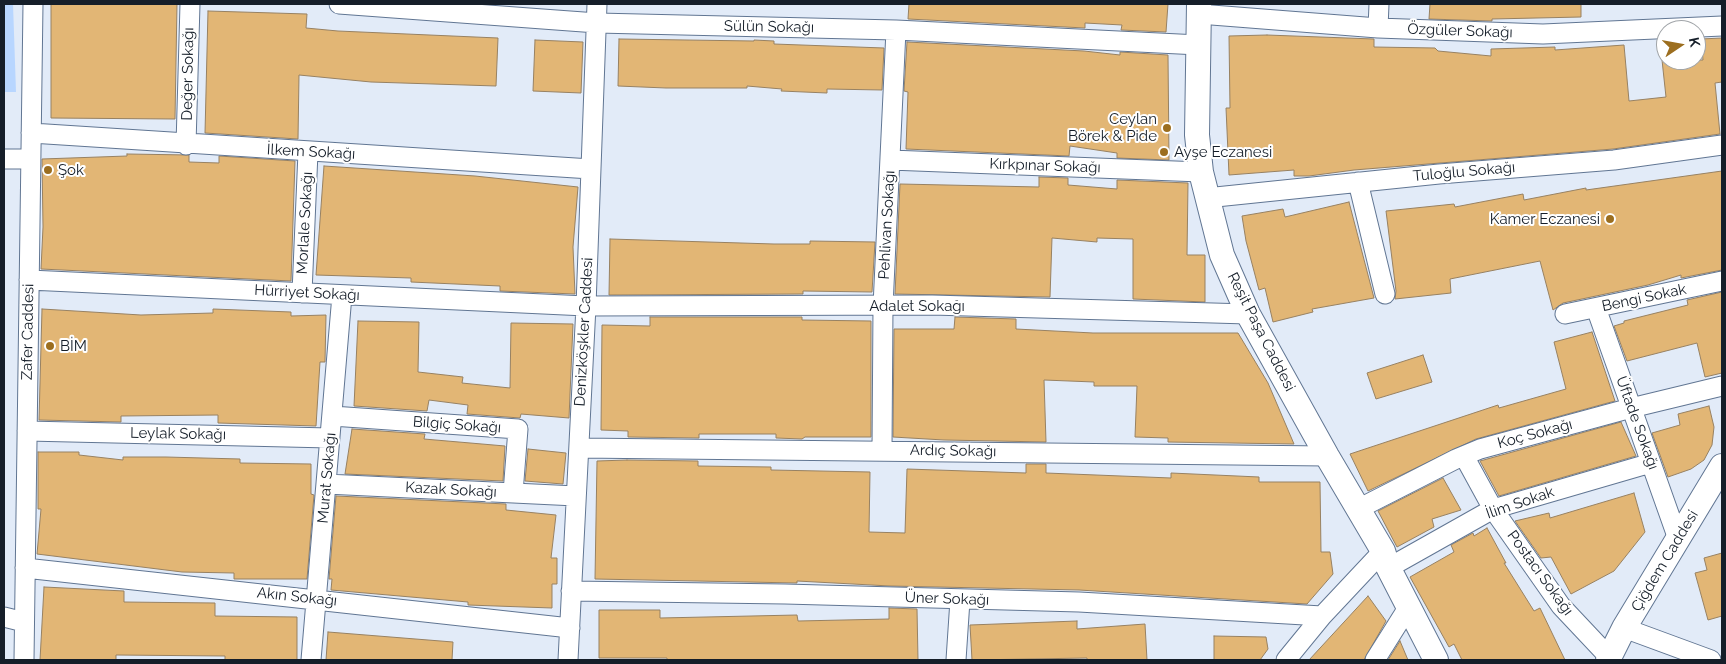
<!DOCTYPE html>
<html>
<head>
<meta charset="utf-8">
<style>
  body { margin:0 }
  #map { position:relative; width:1726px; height:664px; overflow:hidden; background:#e2ebf8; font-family:Raleway,sans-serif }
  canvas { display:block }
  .frame { position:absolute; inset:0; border:5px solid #151e29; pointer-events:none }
  .north { position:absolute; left:1656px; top:20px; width:50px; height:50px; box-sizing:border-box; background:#fff; border:1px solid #a1a5a9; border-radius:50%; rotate:78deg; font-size:14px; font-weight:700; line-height:20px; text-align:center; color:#151e29 }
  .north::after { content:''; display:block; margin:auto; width:18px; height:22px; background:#9c6e1f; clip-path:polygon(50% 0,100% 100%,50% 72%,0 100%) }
</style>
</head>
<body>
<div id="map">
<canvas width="1726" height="664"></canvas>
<div class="frame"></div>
<div class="north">K</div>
</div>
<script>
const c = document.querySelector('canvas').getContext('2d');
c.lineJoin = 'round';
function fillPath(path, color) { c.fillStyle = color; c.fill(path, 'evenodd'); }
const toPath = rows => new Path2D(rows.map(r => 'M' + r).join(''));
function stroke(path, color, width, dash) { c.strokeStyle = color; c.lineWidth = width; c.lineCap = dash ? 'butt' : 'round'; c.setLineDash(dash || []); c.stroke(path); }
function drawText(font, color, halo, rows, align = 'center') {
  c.font = font + ' Raleway,sans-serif'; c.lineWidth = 4; c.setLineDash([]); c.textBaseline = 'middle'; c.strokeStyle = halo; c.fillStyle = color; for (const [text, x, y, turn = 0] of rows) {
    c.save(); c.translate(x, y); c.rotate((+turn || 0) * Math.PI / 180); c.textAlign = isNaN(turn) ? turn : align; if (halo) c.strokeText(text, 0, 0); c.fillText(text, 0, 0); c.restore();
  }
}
fillPath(toPath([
  [4,4,13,4,16,92,4,92]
]), '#b8d6ff');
const building = toPath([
  [51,4,177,4,175,119,51,118,51,4],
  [909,4,1168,4,1166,32,1121,30,1122,25,1085,23,1085,28,908,19,909,4],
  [1430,4,1581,4,1581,17,1492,19,1492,21,1429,19,1430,4],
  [208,11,307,14,306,28,338,31,498,38,496,86,371,82,299,75,298,139,205,133,208,11],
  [1267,35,1374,39,1374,47,1435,48,1438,51,1491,56,1491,49,1555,47,1555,50,1624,45,1629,101,1666,97,1662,60,1703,60,1701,39,1722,38,1722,82,1715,83,1720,134,1613,149,1354,170,1309,176,1294,176,1294,170,1229,175,1226,108,1230,108,1229,36,1267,35],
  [619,39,754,41,754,40,774,41,774,44,884,48,882,90,827,89,827,93,781,91,782,89,747,86,747,88,666,88,618,86,619,39],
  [535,40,583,42,581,93,533,91,535,40],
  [907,42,1084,51,1120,55,1120,52,1168,55,1169,160,1117,158,1117,153,1070,146,1069,156,906,149,908,92,904,91,907,42],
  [127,154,189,155,189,162,219,163,219,156,295,161,291,281,41,269,43,227,42,159,127,156,127,154],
  [324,166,475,176,578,187,573,247,575,294,500,291,500,286,411,282,411,278,316,275,324,166],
  [1722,171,1722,270,1681,278,1681,275,1648,285,1563,303,1553,310,1540,261,1450,279,1451,293,1395,299,1396,291,1386,211,1454,204,1455,207,1523,194,1524,200,1586,188,1586,190,1722,171],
  [1039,177,1068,178,1068,185,1117,189,1117,180,1188,183,1187,255,1205,255,1205,302,1133,299,1133,239,1097,238,1097,242,1052,238,1050,297,895,294,900,184,1039,187,1039,177],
  [1349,202,1374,298,1312,309,1313,312,1273,322,1265,288,1259,290,1246,241,1242,216,1283,209,1285,217,1349,202],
  [610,239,774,244,810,244,810,241,875,242,872,292,803,291,803,294,609,295,610,239],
  [1722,292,1722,373,1705,377,1697,343,1627,361,1614,326,1624,323,1624,321,1688,305,1687,300,1722,292],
  [42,309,141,315,213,313,213,309,291,312,291,316,326,315,325,362,320,362,316,426,218,423,218,415,121,416,121,422,39,420,42,309],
  [650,317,802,317,802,320,871,321,871,437,805,437,802,439,776,438,776,434,699,434,699,438,628,437,628,431,601,430,602,325,650,326,650,317],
  [955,317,1016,319,1016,329,1093,333,1238,333,1268,383,1294,444,1168,442,1168,438,1135,437,1137,386,1094,386,1094,382,1044,380,1046,442,944,440,893,437,894,329,954,329,955,317],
  [358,321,419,322,418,372,463,377,462,383,510,388,511,323,573,324,569,418,521,414,520,418,467,414,468,405,429,400,427,411,354,406,358,321],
  [1592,332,1615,401,1476,439,1368,491,1350,454,1498,405,1499,408,1566,389,1554,342,1592,332],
  [1423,355,1432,382,1376,399,1367,373,1423,355],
  [1709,406,1714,427,1712,445,1704,460,1691,469,1668,477,1652,433,1680,425,1678,414,1709,406],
  [1621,422,1636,456,1499,496,1480,461,1621,422],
  [352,429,425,434,424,439,505,446,503,481,345,474,352,429],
  [528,449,566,453,563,484,525,481,528,449],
  [38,452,79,452,79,455,123,460,123,457,166,457,240,459,240,463,311,464,311,494,314,495,307,579,234,579,234,573,182,572,37,554,41,509,38,509,38,452],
  [627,460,698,461,698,466,771,467,771,470,870,472,869,532,905,533,907,469,1026,473,1026,464,1046,464,1046,473,1171,478,1171,473,1259,477,1259,482,1320,482,1321,552,1330,552,1333,574,1307,604,1079,590,890,586,797,581,797,583,595,579,597,461,627,460],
  [1443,478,1461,510,1432,519,1434,527,1397,547,1378,511,1443,478],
  [1634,493,1645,532,1614,571,1571,594,1551,557,1541,558,1515,521,1549,513,1550,518,1634,493],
  [336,496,506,504,506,510,556,515,551,558,557,558,557,584,552,584,552,608,468,605,468,602,331,590,332,579,329,579,336,496],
  [1487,528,1506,563,1504,563,1534,611,1540,608,1565,660,1462,660,1454,644,1449,647,1410,577,1454,552,1451,545,1473,533,1474,536,1487,528],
  [1722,553,1722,616,1708,620,1695,573,1707,570,1704,558,1722,553],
  [44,587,124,591,124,602,215,603,215,616,297,617,297,660,225,660,225,656,116,655,116,660,40,660,44,587],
  [1368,596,1386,621,1364,660,1309,660,1368,596],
  [889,608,917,609,918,660,667,660,667,658,599,658,599,610,660,610,660,618,797,615,798,621,889,619,889,608],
  [1077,621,1077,629,1145,624,1147,660,1087,660,1087,658,972,660,970,625,1077,621],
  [328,632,453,642,452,660,326,660,328,632],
  [1214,636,1266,637,1268,649,1260,660,1214,660,1214,636],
  [1400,641,1408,660,1388,660,1400,641]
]);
fillPath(building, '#e2b675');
stroke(building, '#978162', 1);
const minor = toPath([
  [339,4,597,23,896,30,1199,45],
  [1199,14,1378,28,1543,34,1722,26],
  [1378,28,1379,4],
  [31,133,591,169],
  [186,145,190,4],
  [4,159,30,159],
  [890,160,1201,172],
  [1358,182,1385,294],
  [1206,198,1439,174,1614,160,1722,145],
  [29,280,586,306,932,305,1248,314],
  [302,293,308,152],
  [1596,308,1678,539],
  [1565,314,1722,281],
  [332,416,518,429,513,493],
  [27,431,330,438],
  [579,448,1327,456],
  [882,450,883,306,896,30],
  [1464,456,1493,509,1561,606,1609,657],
  [326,484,576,496],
  [1358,509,1456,459,1480,449,1631,408,1722,386],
  [1397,563,1493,509,1651,463],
  [25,568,570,628],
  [571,591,785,594,1079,602,1322,616],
  [4,617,24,622],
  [1624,628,1711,660],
  [24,660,33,4],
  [311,660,342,295],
  [568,660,586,306,597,4],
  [956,660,960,600],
  [1286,660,1322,616,1383,551],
  [1375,660,1409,606]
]);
const major = toPath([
  [1199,4,1197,135,1201,172,1222,255,1248,314,1327,456,1383,551,1388,567,1436,660],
  [1608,660,1624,628,1722,466]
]);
stroke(minor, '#617693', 21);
stroke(major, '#617693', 26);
stroke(minor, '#fff', 19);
stroke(major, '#fff', 24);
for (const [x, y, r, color] of [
  [1167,128,5,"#9c6e1f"],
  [1164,152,5,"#9c6e1f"],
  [48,170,5,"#9c6e1f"],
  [1610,219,5,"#9c6e1f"],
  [50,346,5,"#9c6e1f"]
]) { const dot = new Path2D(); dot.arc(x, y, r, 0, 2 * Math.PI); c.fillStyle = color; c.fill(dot); stroke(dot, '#fff', 2); }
drawText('15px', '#151e29', '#fff', [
  ["Sülün Sokağı",769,27,1],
  ["Özgüler Sokağı",1460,31,2],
  ["Değer Sokağı",188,74,-89],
  ["İlkem Sokağı",311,152,3],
  ["Kırkpınar Sokağı",1045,166,2],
  ["Tuloğlu Sokağı",1464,172,-5],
  ["Morlale Sokağı",305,223,-87],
  ["Pehlivan Sokağı",887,225,-87],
  ["Hürriyet Sokağı",307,293,3],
  ["Bengi Sokak",1644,298,-12],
  ["Adalet Sokağı",917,306],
  ["Zafer Caddesi",28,332,-89],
  ["Denizköşkler Caddesi",584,332,-87],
  ["Reşit Paşa Caddesi",1261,332,63],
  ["Üftade Sokağı",1637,423,70],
  ["Bilgiç Sokağı",457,425,4],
  ["Leylak Sokağı",178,434,1],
  ["Koç Sokağı",1535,434,-15],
  ["Ardıç Sokağı",953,451,1],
  ["Murat Sokağı",327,478,-85],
  ["Kazak Sokağı",451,490,3],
  ["İlim Sokak",1520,503,-19],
  ["Çiğdem Caddesi",1665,561,-59],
  ["Postacı Sokağı",1540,573,54],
  ["Akın Sokağı",297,597,6],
  ["Üner Sokağı",947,599,2]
]);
drawText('15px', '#151e29', '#fff', [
  ["Ceylan",1157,119,"right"],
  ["Börek & Pide",1157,136,"right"],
  ["Ayşe Eczanesi",1174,152],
  ["Şok",58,170],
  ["Kamer Eczanesi",1600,219,"right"],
  ["BİM",60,346]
], 'left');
</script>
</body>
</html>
